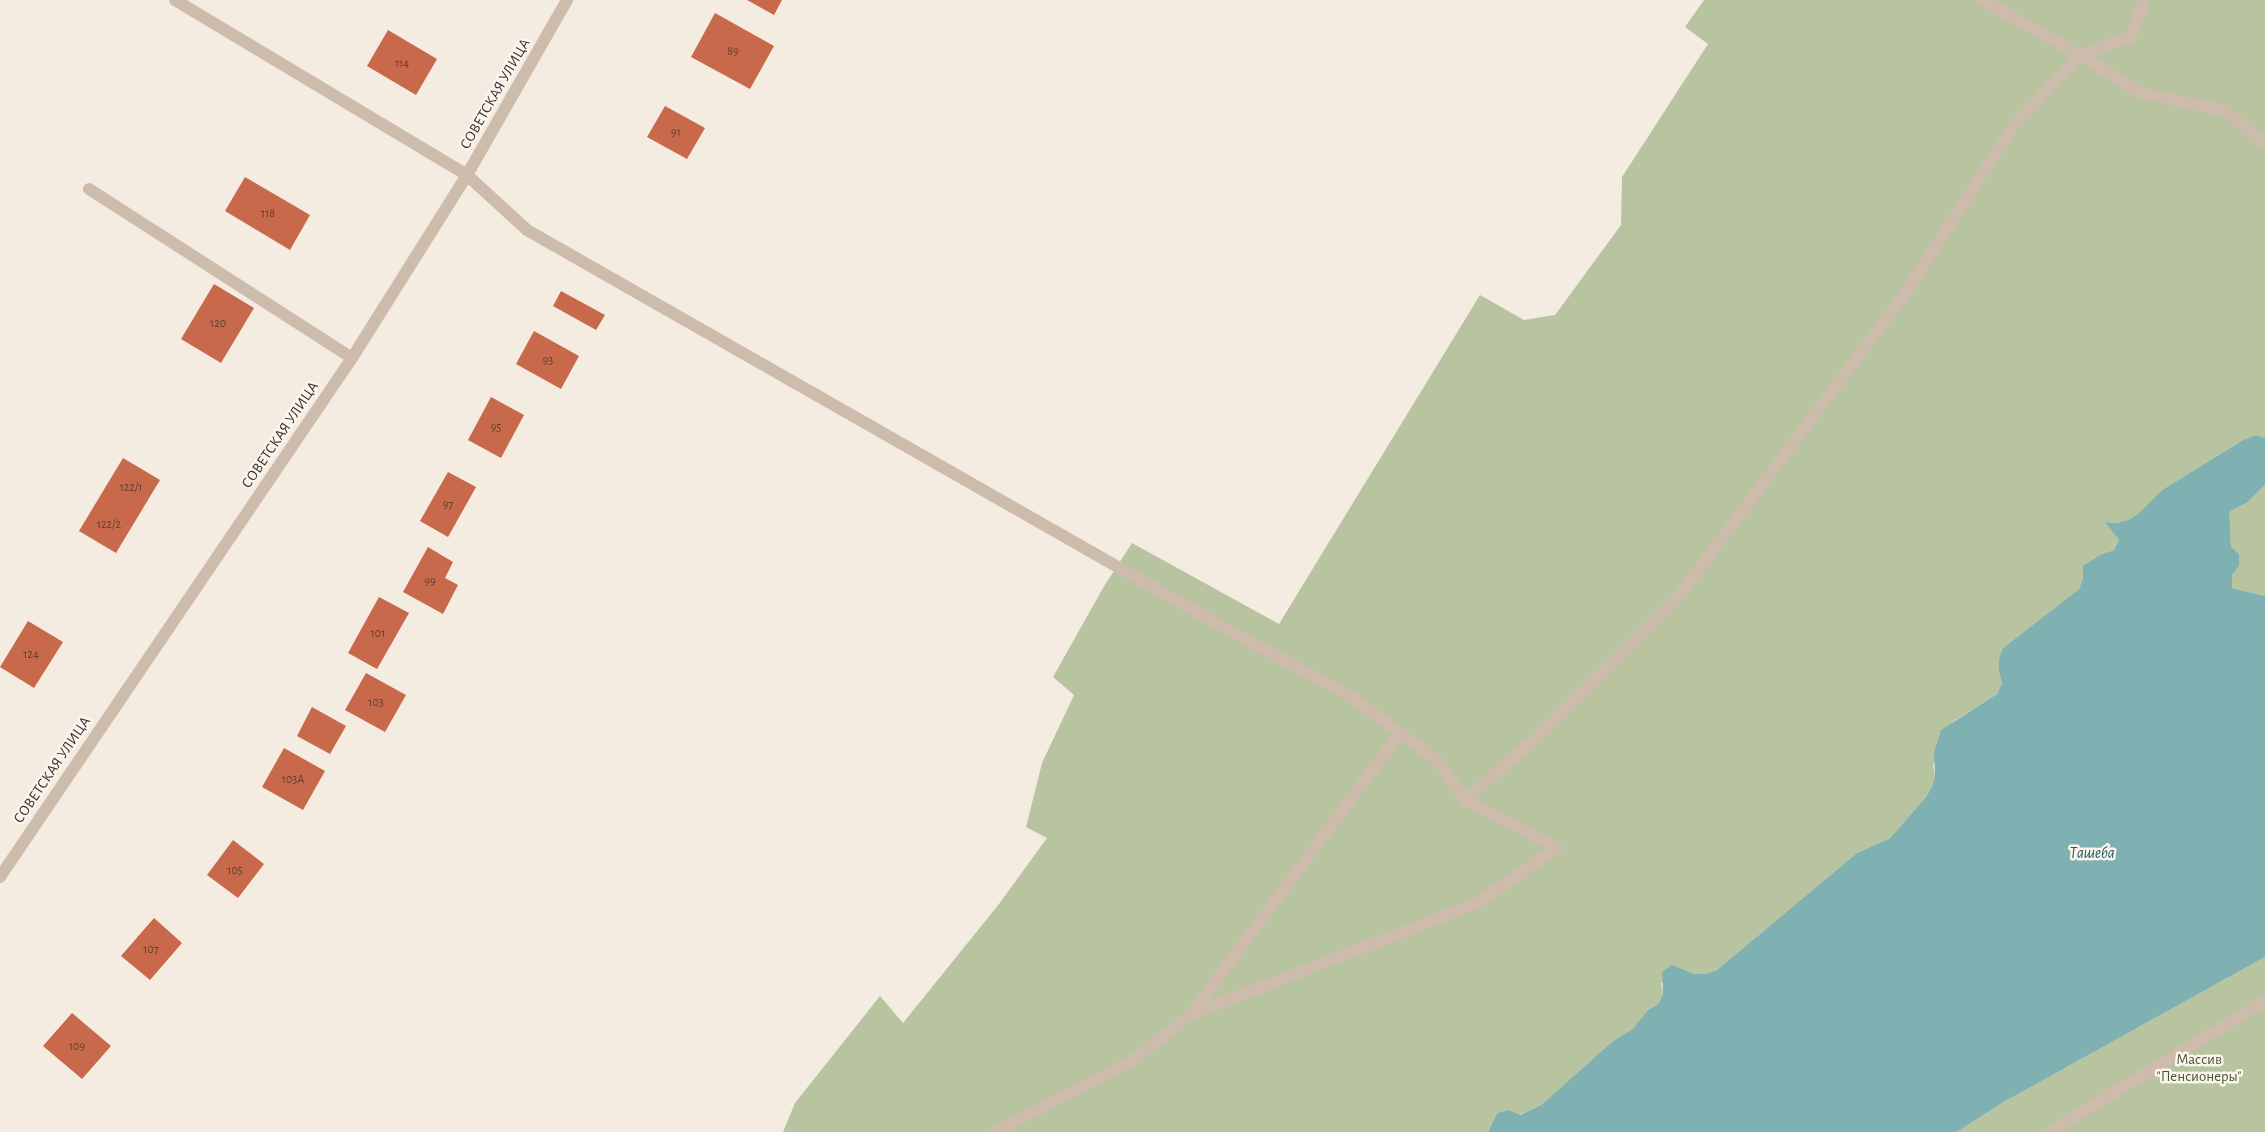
<!DOCTYPE html>
<html>
<head>
<meta charset="utf-8">
<style>
  body { margin:0 }
  canvas { display:block; background:#f4ebe1 }
</style>
</head>
<body>
<canvas width="2265" height="1132"></canvas>
<script>
const c = document.querySelector('canvas').getContext('2d');
c.lineJoin = 'round';
function fillPath(path, color) { c.fillStyle = color; c.fill(path, 'evenodd'); }
const toPath = rows => new Path2D(rows.map(r => 'M' + r).join(''));
function stroke(path, color, width, dash) { c.strokeStyle = color; c.lineWidth = width; c.lineCap = dash ? 'butt' : 'round'; c.setLineDash(dash || []); c.stroke(path); }
function drawText(font, color, halo, rows, align = 'center') {
  c.font = font + ' "Alegreya Sans",sans-serif'; c.lineWidth = 5; c.setLineDash([]); c.textBaseline = 'middle'; c.strokeStyle = halo; c.fillStyle = color; for (const [text, x, y, turn = 0] of rows) {
    c.save(); c.translate(x, y); c.rotate((+turn || 0) * Math.PI / 180); c.textAlign = isNaN(turn) ? turn : align; if (halo) c.strokeText(text, 0, 0); c.fillText(text, 0, 0); c.restore();
  }
}
fillPath(toPath([
  [1704,0,2265,0,2265,438,2256,435,2243,440,2162,490,2138,514,2128,520,2117,523,2106,522,2119,540,2114,550,2102,554,2083,578,2079,589,2003,648,1999,671,2002,683,1997,694,1951,723,1933,765,1935,776,1932,787,1926,797,1890,838,1857,853,1717,970,1706,974,1694,974,1683,970,1661,983,1663,994,1658,1004,1648,1010,1634,1029,1613,1041,1541,1105,1519,1115,1508,1110,1497,1113,1488,1132,783,1132,795,1103,880,996,903,1023,999,904,1047,838,1026,827,1042,763,1074,695,1053,677,1103,588,1132,543,1279,624,1480,295,1524,320,1555,315,1621,225,1622,177,1708,44,1685,27],
  [2265,485,2265,596,2232,588,2232,575,2239,566,2239,554,2231,546,2228,512,2248,502],
  [2265,957,2265,1132,1957,1132,2002,1103]
]), '#b8c4a0');
fillPath(toPath([
  [2256,435,2265,438,2265,485,2248,502,2229,512,2231,546,2239,554,2239,566,2232,575,2232,588,2265,596,2265,957,2002,1103,1957,1132,1488,1132,1497,1113,1508,1110,1520,1115,1541,1105,1613,1041,1633,1029,1648,1010,1658,1004,1663,994,1662,972,1672,965,1694,974,1706,974,1717,970,1857,853,1890,838,1926,797,1932,787,1935,776,1934,753,1941,730,1997,694,2002,683,1999,671,1999,659,2003,648,2079,589,2083,578,2083,566,2102,554,2114,550,2119,540,2105,522,2117,523,2128,520,2138,514,2162,490,2243,440]
]), '#7fb0b2');
fillPath(toPath([
  [747,0,782,0,774,15],
  [715,13,774,46,750,89,691,57],
  [388,30,437,59,416,95,367,66],
  [665,106,705,128,687,159,647,137],
  [245,177,310,215,290,250,225,211],
  [214,284,254,308,221,363,181,339],
  [561,291,605,315,596,330,553,306],
  [534,331,579,356,561,389,516,364],
  [491,397,524,415,501,458,468,440],
  [123,458,160,480,116,553,79,531],
  [448,472,476,487,448,537,420,521],
  [428,547,453,562,445,578,458,585,443,614,403,592],
  [379,597,409,613,377,669,348,653],
  [28,621,63,642,34,688,0,667],
  [366,673,406,695,385,732,345,710],
  [312,707,346,726,330,754,297,736],
  [284,748,325,771,303,810,262,787],
  [233,840,264,864,238,898,207,875],
  [154,918,182,943,150,980,121,956],
  [72,1013,111,1046,82,1079,43,1046]
]), '#c8694b');
stroke(toPath([
  [175,0,467,175,527,230,1223,627,1347,694,1437,760,1465,800,1546,729,1675,601,1904,295,2014,125,2080,55,2131,37,2144,0],
  [1983,0,2080,55,2138,92,2226,111,2265,145],
  [89,189,352,358],
  [1191,1014,1400,733],
  [995,1132,1132,1061,1190,1015,1477,903,1557,848,1465,800]
]), '#cdbbac', 12);
stroke(toPath([
  [2049,1132,2265,1001]
]), '#cdbbac', 12);
stroke(toPath([
  [0,877,352,358,467,175,567,0]
]), '#cdbbac', 12);
drawText('12px', '#5e3e33', null, [
  ["89",733,51],
  ["114",402,63],
  ["91",676,132],
  ["118",268,213],
  ["120",218,323],
  ["93",548,360],
  ["95",496,427],
  ["122/1",131,487],
  ["97",448,504],
  ["122/2",109,524],
  ["99",430,581],
  ["101",378,633],
  ["124",31,654],
  ["103",376,702],
  ["103А",293,779],
  ["105",235,870],
  ["107",151,949],
  ["109",77,1046]
]);
drawText('15px', '#3b302b', '#fbf5ee', [
  ["СОВЕТСКАЯ УЛИЦА",495,94,-60],
  ["СОВЕТСКАЯ УЛИЦА",280,435,-56],
  ["СОВЕТСКАЯ УЛИЦА",52,770,-56]
]);
drawText('15px', '#4a5a2e', '#fbf5ee', [
  ["Массив",2199,1059],
  ["\"Пенсионеры\"",2199,1076]
]);
drawText('italic 16px', '#1f5a5e', '#fbf5ee', [
  ["Ташеба",2092,853]
]);
</script>
</body>
</html>
